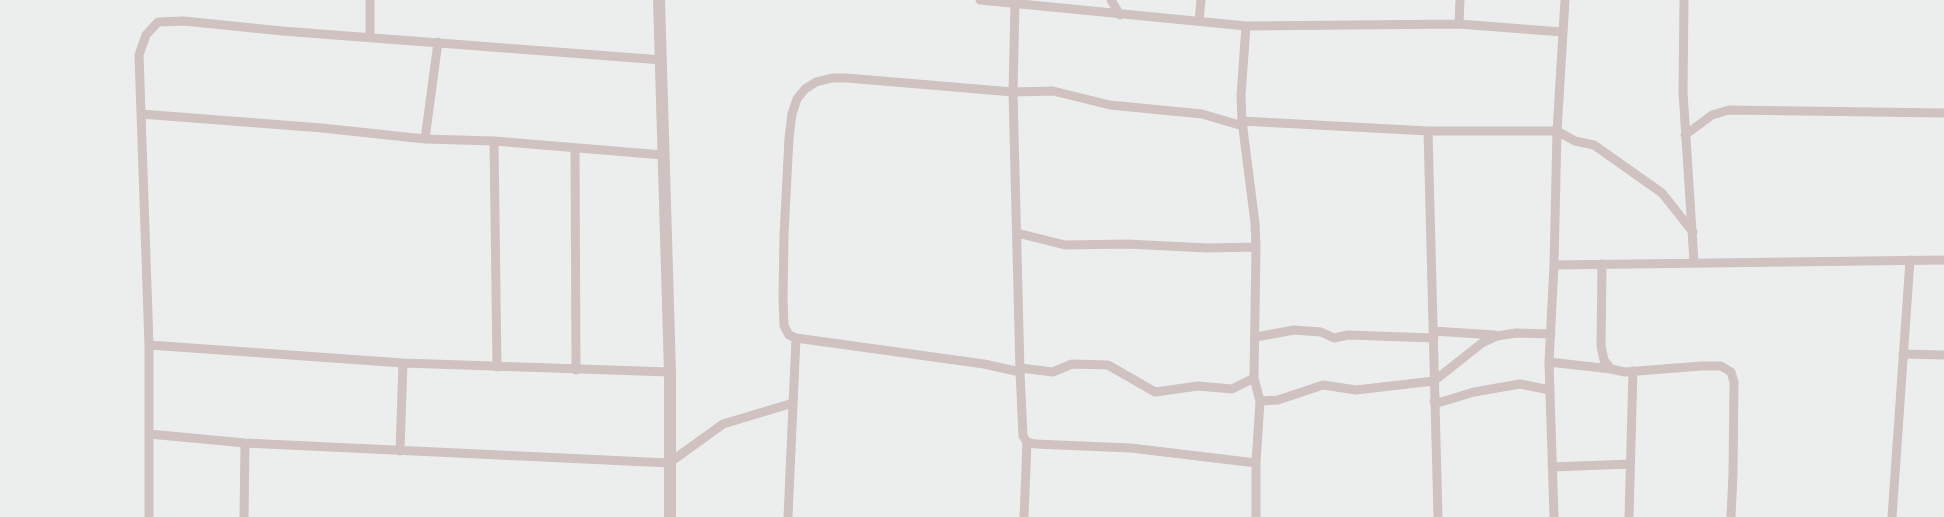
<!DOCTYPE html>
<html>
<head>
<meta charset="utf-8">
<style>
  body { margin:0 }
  canvas { display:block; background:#eceeed }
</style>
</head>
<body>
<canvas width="1944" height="517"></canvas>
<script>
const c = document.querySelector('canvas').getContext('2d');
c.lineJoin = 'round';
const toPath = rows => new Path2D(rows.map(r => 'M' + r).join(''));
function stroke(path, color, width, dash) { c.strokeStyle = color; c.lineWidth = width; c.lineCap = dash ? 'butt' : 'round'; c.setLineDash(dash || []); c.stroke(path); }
stroke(toPath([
  [980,0,1246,26,1459,24,1562,32],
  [1111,0,1120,15],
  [1684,0,1683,92,1694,262],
  [1015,4,1013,92,1020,372,1023,436,1027,442,1024,517],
  [1199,21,1201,0],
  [1459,24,1460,0],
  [1246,26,1241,95,1242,121,1255,223,1256,247,1254,378,1260,401,1256,463,1256,517],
  [370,37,370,0],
  [141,114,322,128,425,139,494,141,663,155],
  [1242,121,1428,131,1557,131,1575,141,1594,145,1662,193,1693,232],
  [1428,131,1438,517],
  [1685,135,1712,115,1729,110,1944,113],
  [425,139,438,42],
  [494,141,497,367],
  [575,148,576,370],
  [1017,233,1065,245,1127,244,1208,248,1256,247],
  [1602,264,1601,346,1604,360,1611,369,1625,372,1701,366,1721,366,1731,372,1734,382,1733,474,1731,517],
  [1554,265,1944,260],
  [1433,331,1495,335],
  [1256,337,1294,330,1321,332,1334,338,1348,335,1434,338],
  [149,345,403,363,670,372],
  [1903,354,1944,355],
  [1549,362,1611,369],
  [1020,368,1053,372,1072,364,1108,365,1155,392,1198,386,1232,389,1254,378],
  [1020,372,984,364,796,338,789,335,784,326,783,298,784,235,789,138,792,114,797,99,805,89,816,82,832,78,847,78,1013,92,1053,91,1110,105,1202,114,1243,126],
  [1260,401,1278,400,1323,385,1356,390,1434,381,1482,343,1497,336,1516,333,1551,334],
  [1434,401,1441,402,1474,392,1520,384,1550,390],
  [149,434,245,443,669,463,723,424,793,403],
  [1027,442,1035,444,1131,448,1256,463],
  [400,451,403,363],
  [1552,467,1630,464],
  [149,517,149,345,139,55,146,35,158,22,184,21,282,31,662,60],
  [244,517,245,443],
  [788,517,796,338],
  [1554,517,1549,362,1554,265,1557,131,1565,0],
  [1629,517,1633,371],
  [1892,517,1910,260]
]), '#d0c2c0', 9);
stroke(toPath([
  [659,0,670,372,670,517]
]), '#d0c2c0', 12);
</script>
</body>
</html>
